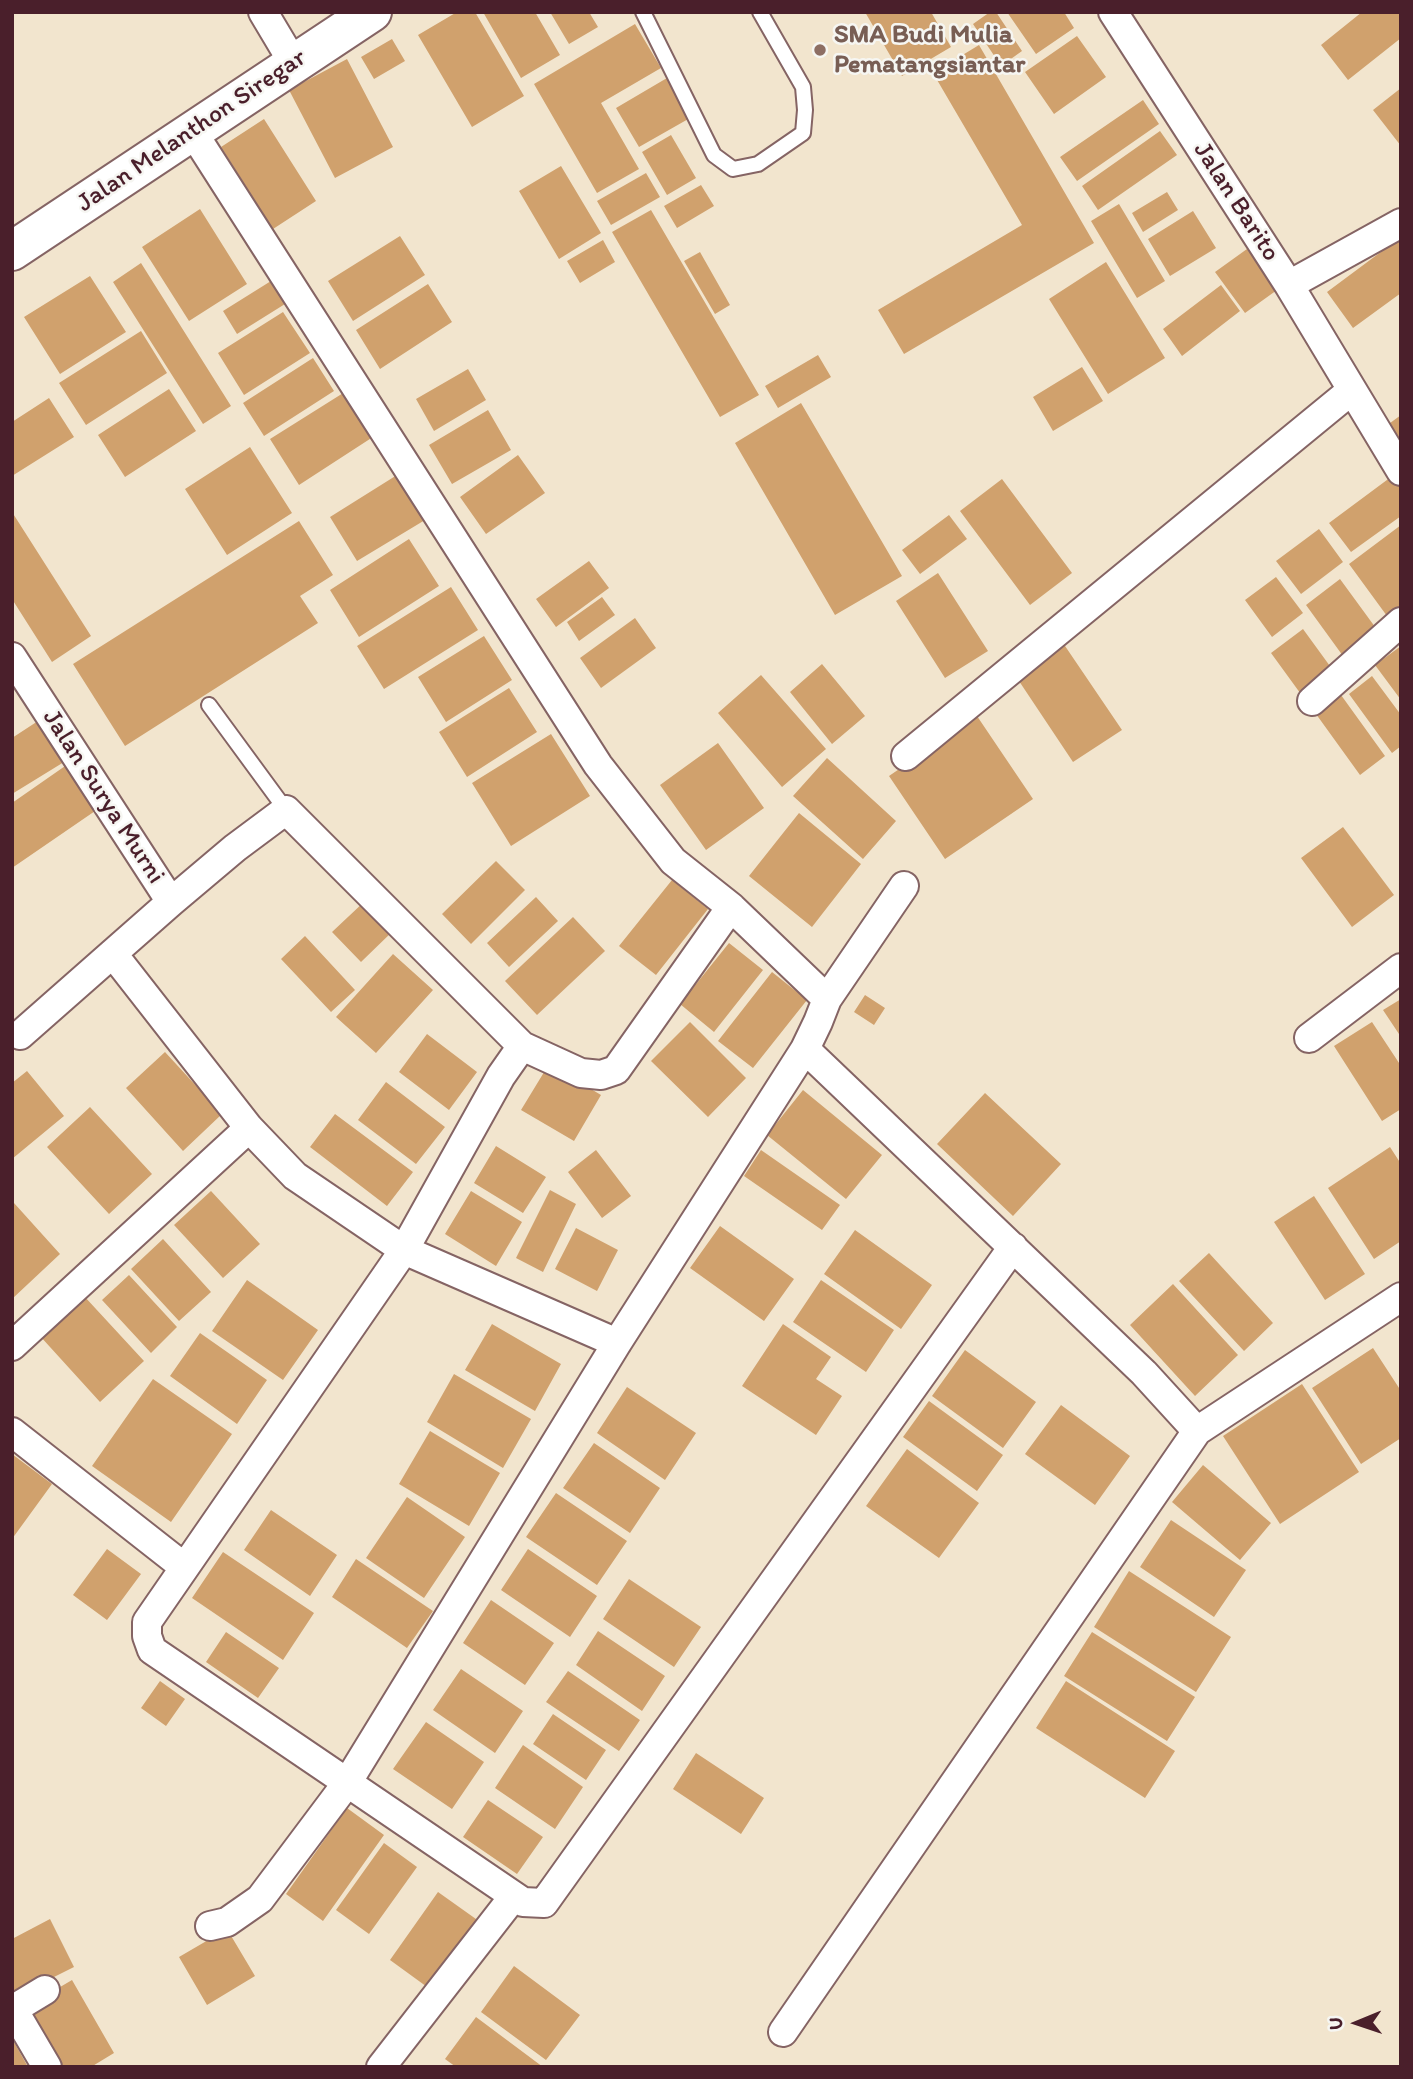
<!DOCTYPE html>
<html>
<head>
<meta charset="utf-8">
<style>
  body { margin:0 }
  #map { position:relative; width:1413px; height:2079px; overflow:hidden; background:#f2e5ce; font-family:Itim,sans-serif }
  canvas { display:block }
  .frame { position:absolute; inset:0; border:14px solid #4a1f2b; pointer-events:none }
  .north { position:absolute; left:1322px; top:1988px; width:70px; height:70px; -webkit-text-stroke:5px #f6f6f2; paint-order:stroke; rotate:268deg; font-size:19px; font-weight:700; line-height:28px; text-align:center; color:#4a1f2b }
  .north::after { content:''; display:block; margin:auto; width:24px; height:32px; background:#4a1f2b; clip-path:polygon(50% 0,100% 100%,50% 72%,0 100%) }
</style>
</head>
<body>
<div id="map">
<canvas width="1413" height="2079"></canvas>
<div class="frame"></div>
<div class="north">U</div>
</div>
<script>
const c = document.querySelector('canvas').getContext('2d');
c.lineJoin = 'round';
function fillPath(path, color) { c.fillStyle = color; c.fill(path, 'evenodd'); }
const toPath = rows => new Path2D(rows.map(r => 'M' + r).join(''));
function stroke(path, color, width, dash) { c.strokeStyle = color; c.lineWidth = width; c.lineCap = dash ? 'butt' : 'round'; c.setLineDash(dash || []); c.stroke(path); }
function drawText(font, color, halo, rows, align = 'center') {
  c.font = font + ' Itim,sans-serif'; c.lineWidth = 5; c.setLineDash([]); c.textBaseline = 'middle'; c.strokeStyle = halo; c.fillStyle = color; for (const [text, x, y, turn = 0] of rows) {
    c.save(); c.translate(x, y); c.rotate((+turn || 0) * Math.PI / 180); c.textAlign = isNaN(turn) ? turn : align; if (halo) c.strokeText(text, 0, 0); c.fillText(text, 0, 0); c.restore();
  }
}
fillPath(toPath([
  [457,12,475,12,524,96,472,127,418,35],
  [483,12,535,12,560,55,521,78],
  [550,12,589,12,598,27,569,44],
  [865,12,931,12,951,47,902,76],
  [990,12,996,12,1022,51,1001,66,973,24],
  [1007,12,1064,12,1074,28,1036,54],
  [1362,12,1401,12,1401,38,1348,80,1321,45],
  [635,24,661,68,601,103,639,169,597,193,534,84],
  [1077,36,1106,77,1054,114,1025,72],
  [392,39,405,61,374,79,361,57],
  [979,45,1094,243,904,354,878,310,1022,225,933,73],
  [347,59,393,147,335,178,289,90],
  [667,78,690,118,639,147,616,108],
  [1401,88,1401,146,1373,110],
  [1143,100,1159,124,1077,181,1060,157],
  [264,119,316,201,273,229,221,147],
  [1160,131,1177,155,1098,210,1082,186],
  [671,135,696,178,667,195,642,152],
  [561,166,601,233,559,259,519,191],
  [646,173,660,197,611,225,597,201],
  [701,185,714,206,677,228,664,206],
  [1167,192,1178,210,1143,232,1132,213],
  [1119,204,1165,281,1137,298,1091,221],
  [200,209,247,284,189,321,142,247],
  [651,210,759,395,720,417,612,232],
  [1193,211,1216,248,1170,276,1148,239],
  [400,236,425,275,353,321,328,281],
  [1401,237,1401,293,1353,328,1327,292],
  [603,240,615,262,580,283,567,261],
  [1247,249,1277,290,1245,313,1215,272],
  [700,252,730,305,715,314,684,261],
  [1106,262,1165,358,1108,394,1049,299],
  [141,263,231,406,203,424,113,282],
  [90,276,126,332,60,374,24,317],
  [271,281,285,304,237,334,223,311],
  [428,284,452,322,380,369,356,330],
  [1221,285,1240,311,1182,356,1163,329],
  [283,312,310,353,244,395,218,353],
  [141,331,167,373,86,425,59,383],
  [818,355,831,377,778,408,765,386],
  [313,358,334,391,264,436,243,403],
  [1082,367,1103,401,1053,431,1033,397],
  [468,369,486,400,434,431,416,399],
  [169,389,196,431,125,477,98,435],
  [348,390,376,435,299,485,270,439],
  [49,398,74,437,12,476,12,422],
  [801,403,902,576,835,615,735,443],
  [488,410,511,450,452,484,429,445],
  [1401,415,1401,446,1386,426],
  [250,447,292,513,227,555,185,489],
  [518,455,545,493,486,534,460,497],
  [1395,474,1401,482,1401,516,1351,552,1329,523],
  [397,475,425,520,357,561,330,517],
  [1002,479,1072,573,1030,605,960,511],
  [12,512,91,636,52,662,12,599],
  [949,515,967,539,920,574,902,550],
  [299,521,333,575,300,596,318,623,125,746,73,664],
  [1401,525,1401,606,1387,616,1349,564],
  [1319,529,1343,562,1301,594,1276,561],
  [409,539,439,586,359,637,330,590],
  [589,561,609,588,556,627,536,599],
  [938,573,988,651,945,678,896,601],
  [1276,577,1303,613,1272,637,1245,600],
  [1340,579,1378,631,1343,656,1306,605],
  [451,587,478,630,384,689,357,646],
  [602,597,615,615,579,641,567,622],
  [635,618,656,648,601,688,580,658],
  [1303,629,1335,673,1303,697,1271,653],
  [484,636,512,680,446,722,418,677],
  [1063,643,1122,730,1073,762,1015,675],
  [1401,646,1401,700,1375,665],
  [822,664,865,716,832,744,790,692],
  [761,675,826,749,782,787,718,713],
  [1372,676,1401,715,1401,746,1392,753,1349,694],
  [509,688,537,732,467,777,439,732],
  [1341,695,1385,756,1360,775,1316,714],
  [977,716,1033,799,945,859,889,776],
  [38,721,64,762,12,794,12,738],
  [551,734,590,796,511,846,472,783],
  [718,743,764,808,706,850,660,785],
  [827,758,896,821,863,859,793,796],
  [68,764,98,809,12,868,12,803],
  [799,813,861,864,812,927,749,876],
  [1343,827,1394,895,1352,927,1301,858],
  [496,861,525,890,471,944,442,914],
  [672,880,708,909,656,975,619,946],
  [536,897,558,921,509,967,487,943],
  [365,901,394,930,361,962,332,932],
  [573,917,605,951,537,1015,505,981],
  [305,936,355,990,331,1012,281,959],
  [729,943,763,970,714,1032,680,1004],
  [393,954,433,990,376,1053,336,1017],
  [772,972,807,1000,753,1068,718,1041],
  [865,995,885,1008,874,1025,854,1012],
  [1401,999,1401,1037,1383,1010],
  [690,1022,746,1078,708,1117,651,1061],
  [1372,1022,1401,1066,1401,1109,1382,1121,1334,1046],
  [427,1034,477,1072,449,1110,399,1072],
  [165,1052,222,1114,183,1151,126,1088],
  [549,1064,601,1095,574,1141,521,1110],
  [27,1071,64,1116,12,1159,12,1083],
  [386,1082,445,1127,416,1164,358,1120],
  [803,1090,882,1155,846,1199,767,1135],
  [985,1093,1061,1164,1013,1216,937,1144],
  [90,1107,152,1174,109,1214,47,1147],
  [335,1114,413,1172,387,1206,310,1147],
  [496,1146,546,1177,523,1213,474,1183],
  [1390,1147,1401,1164,1401,1241,1374,1259,1328,1188],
  [596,1150,631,1196,602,1218,568,1172],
  [761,1150,840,1205,822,1230,744,1176],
  [550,1190,576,1204,543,1272,516,1258],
  [211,1191,260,1244,223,1278,174,1225],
  [471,1191,522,1222,496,1266,445,1234],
  [1314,1196,1365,1274,1325,1300,1274,1222],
  [14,1203,60,1254,12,1299,12,1205],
  [720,1226,794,1279,764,1321,690,1268],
  [576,1228,618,1250,597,1291,555,1269],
  [855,1230,932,1285,901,1329,824,1274],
  [163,1239,211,1292,179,1321,131,1269],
  [1209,1253,1273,1323,1244,1351,1179,1281],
  [129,1275,177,1327,151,1353,102,1300],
  [247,1280,318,1330,283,1380,212,1331],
  [821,1280,894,1330,866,1372,793,1322],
  [1173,1284,1238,1355,1195,1396,1130,1325],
  [84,1296,144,1361,100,1402,40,1336],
  [492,1324,561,1364,535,1411,465,1370],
  [783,1324,831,1357,816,1379,842,1396,816,1435,742,1386],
  [200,1333,267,1380,237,1424,170,1376],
  [1373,1348,1401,1391,1401,1438,1361,1464,1312,1388],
  [965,1350,1036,1402,1003,1448,932,1396],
  [454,1374,531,1419,503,1468,427,1422],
  [153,1379,232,1434,171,1522,92,1466],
  [1302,1384,1359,1472,1280,1524,1223,1436],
  [627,1387,696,1433,665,1480,597,1433],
  [929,1401,1003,1455,977,1491,903,1437],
  [1061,1405,1130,1456,1095,1505,1025,1454],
  [430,1431,500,1473,469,1526,399,1484],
  [594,1443,660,1488,630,1533,563,1488],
  [907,1449,979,1503,939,1558,866,1506],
  [12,1454,52,1484,12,1539],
  [1203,1465,1271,1523,1240,1560,1172,1502],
  [556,1493,627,1541,597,1585,526,1537],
  [407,1497,465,1537,424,1598,366,1558],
  [271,1510,337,1555,310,1596,244,1550],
  [1171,1520,1246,1570,1214,1617,1140,1567],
  [107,1549,141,1574,107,1620,73,1595],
  [528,1549,597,1596,570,1637,501,1590],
  [223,1552,314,1613,283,1660,192,1598],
  [356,1559,433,1611,407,1648,332,1597],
  [1129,1571,1231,1637,1196,1692,1094,1627],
  [629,1579,701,1627,674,1667,603,1619],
  [491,1600,554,1643,525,1685,463,1643],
  [598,1631,665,1676,642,1711,576,1665],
  [226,1632,279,1668,258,1698,206,1662],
  [1092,1632,1195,1697,1167,1741,1064,1676],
  [461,1669,523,1711,495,1753,433,1710],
  [568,1671,640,1720,619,1751,546,1702],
  [160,1681,185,1699,166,1726,141,1708],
  [1066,1681,1175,1751,1145,1798,1036,1728],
  [553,1714,606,1750,586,1780,533,1744],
  [426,1722,484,1762,452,1809,393,1769],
  [523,1745,583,1787,555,1829,495,1788],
  [696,1753,764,1798,741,1834,673,1789],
  [488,1800,543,1837,517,1874,463,1837],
  [347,1808,384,1835,323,1921,286,1894],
  [384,1843,417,1867,369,1934,336,1910],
  [438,1892,483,1924,434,1992,390,1960],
  [50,1919,74,1967,12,1998,12,1939],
  [227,1929,255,1976,207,2005,179,1957],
  [514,1966,580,2015,546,2060,481,2012],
  [72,1980,114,2053,91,2067,63,2067,28,2006],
  [476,2017,543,2067,456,2067,445,2059],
  [14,2042,28,2067,12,2067]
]), '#d0a16d');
const lane = toPath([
  [643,12,714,155,733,169,758,164,803,133,805,110,803,87,760,12],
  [209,705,286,810]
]);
const street = toPath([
  [263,12,294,64],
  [1113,12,1289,285,1401,223],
  [192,131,598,765,673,861,731,907,827,999,818,1022,805,1049,617,1343,347,1783,260,1899,227,1922,210,1926],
  [1289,285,1401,471],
  [12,657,171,902],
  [1312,701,1401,622],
  [906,756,1352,390],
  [113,954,249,1128,295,1176,404,1250,617,1343],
  [827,999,904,886],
  [20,1035,171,902,235,848,286,810,522,1046,501,1076,404,1250,147,1622,147,1636,152,1650,523,1902,544,1903,1013,1247],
  [1309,1038,1401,968],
  [522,1046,581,1073,601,1075,616,1070,731,907],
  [805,1049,1144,1373,1197,1431,1401,1297],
  [12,1346,249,1128],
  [12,1432,184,1567],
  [13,2009,47,2067],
  [12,2010,45,1990],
  [783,2032,1197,1431],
  [381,2067,514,1896]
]);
const primary = toPath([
  [12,251,372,12]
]);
stroke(lane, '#856464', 18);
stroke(street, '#856464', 32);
stroke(primary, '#856464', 42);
stroke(lane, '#fff', 14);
stroke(street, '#fff', 28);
stroke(primary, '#fff', 38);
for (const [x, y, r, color] of [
  [820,50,7,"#8d6e63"]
]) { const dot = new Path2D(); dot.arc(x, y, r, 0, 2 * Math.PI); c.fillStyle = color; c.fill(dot); stroke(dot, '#f6f6f2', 2.5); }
drawText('bold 26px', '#785e54', '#f6f6f2', [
  ["SMA Budi Mulia",834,35],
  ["Pematangsiantar",834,65]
], 'left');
drawText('26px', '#4a1f2b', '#f6f6f2', [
  ["Jalan Melanthon Siregar",192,131,-34],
  ["Jalan Barito",1236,202,57],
  ["Jalan Surya Murni",103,797,57]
]);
</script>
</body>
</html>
